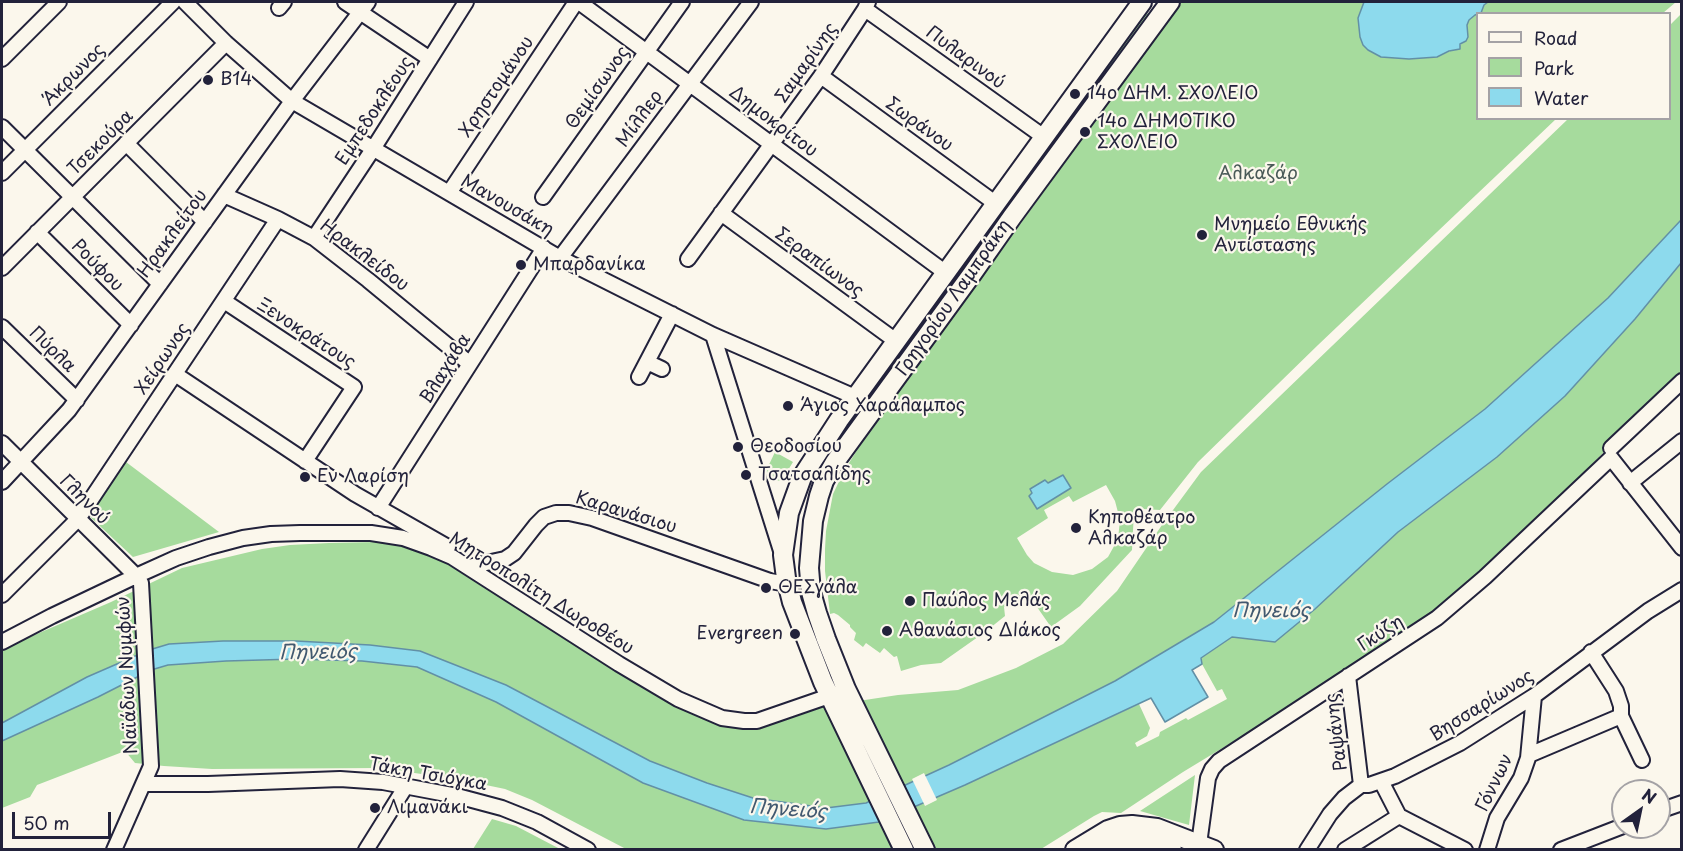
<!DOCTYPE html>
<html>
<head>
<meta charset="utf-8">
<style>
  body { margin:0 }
  #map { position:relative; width:1683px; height:851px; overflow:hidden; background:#fbf7ec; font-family:"Playpen Sans",sans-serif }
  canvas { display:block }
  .frame { position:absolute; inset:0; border:3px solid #22223b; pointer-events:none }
  .legend { position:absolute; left:1476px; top:12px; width:195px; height:108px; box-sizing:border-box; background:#fbf7ec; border:2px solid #a4a2a5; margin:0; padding:8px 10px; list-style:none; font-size:18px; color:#22223b }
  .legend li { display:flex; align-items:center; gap:12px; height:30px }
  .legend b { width:30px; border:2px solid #a4a2a5 }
  .north { position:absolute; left:1611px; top:779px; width:60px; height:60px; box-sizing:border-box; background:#fbf7ec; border:2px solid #a4a2a5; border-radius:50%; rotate:33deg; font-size:16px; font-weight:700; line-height:24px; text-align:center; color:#22223b }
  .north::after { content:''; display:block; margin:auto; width:21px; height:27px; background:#22223b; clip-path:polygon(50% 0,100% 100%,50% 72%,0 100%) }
  .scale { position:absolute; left:12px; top:812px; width:99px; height:27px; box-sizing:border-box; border:3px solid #22223b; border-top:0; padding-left:8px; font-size:18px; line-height:21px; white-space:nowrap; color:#22223b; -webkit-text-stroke:4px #fbf7ec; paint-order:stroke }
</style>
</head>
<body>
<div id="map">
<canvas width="1683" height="851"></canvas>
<div class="frame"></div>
<ul class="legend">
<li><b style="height:8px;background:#fbf7ec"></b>Road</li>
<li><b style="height:16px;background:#a6db9d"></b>Park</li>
<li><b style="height:16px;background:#8ddaed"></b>Water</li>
</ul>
<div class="north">N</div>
<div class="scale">50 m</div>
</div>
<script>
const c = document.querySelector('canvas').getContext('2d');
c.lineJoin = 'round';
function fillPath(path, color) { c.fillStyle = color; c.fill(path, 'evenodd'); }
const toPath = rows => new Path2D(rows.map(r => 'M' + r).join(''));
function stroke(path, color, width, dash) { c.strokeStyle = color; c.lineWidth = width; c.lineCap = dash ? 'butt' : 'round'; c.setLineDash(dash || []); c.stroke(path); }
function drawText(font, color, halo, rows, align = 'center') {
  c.font = font + ' "Playpen Sans",sans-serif'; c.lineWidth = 4.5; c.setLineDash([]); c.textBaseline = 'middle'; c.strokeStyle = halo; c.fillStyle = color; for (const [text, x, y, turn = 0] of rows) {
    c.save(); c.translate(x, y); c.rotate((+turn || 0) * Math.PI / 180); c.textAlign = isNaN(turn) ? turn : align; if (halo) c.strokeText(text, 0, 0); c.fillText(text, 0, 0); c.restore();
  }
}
fillPath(toPath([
  [1181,2,1364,2,1358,18,1360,37,1394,58,1409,59,1437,57,1459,47,1468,35,1467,24,1469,20,1472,16,1477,14,1478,118,1556,119,1318,345,1198,462,1160,510,1143,509,1134,511,1132,550,1080,606,1051,627,1030,597,1015,602,1004,607,1005,616,985,632,941,663,921,665,901,671,897,656,894,657,884,648,880,653,866,643,863,647,854,640,856,633,850,627,850,625,838,615,834,613,830,614,825,571,825,549,826,531,833,494,844,471,859,447],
  [1106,485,1115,501,1120,520,1118,539,1108,557,1092,569,1073,575,1052,572,1034,563,1027,555,1017,538,1048,518,1044,510,1069,496,1073,502],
  [1488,2,1676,2,1663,13,1481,14,1484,5],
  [1145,12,1150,15,872,396,867,393],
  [1681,14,1681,220,1608,298,1485,409,1387,484,1214,622,1115,681,949,765,866,803,827,808,753,798,707,783,650,761,506,685,296,641,223,641,169,644,2,723,2,649,111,602,182,568,262,549,290,545,329,543,377,542,416,548,445,561,651,691,683,709,706,719,729,725,755,728,825,706,898,695,958,690,1016,668,1063,644,1117,591,1162,525,1201,472,1568,119,1670,118,1670,25],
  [1681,263,1681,373,1563,494,1485,568,1445,603,1427,617,1267,721,1183,772,1121,813,1102,812,1094,816,1041,849,626,849,532,800,505,789,457,779,379,768,212,769,164,766,135,763,125,751,37,785,30,797,2,808,2,741,151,670,168,665,226,661,296,659,362,661,417,667,496,702,643,783,744,820,826,829,879,822,965,785,1139,704,1150,728,1147,736,1135,743,1137,747,1159,736,1160,732,1186,718,1188,720,1227,699,1222,689,1217,691,1202,664,1201,658,1232,637,1275,642,1398,532,1497,457,1565,396,1635,319],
  [775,452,793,462,782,480,776,481,768,476,766,471],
  [122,459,219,532,133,557,87,514],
  [1195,775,1189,825,1140,811],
  [492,819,516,826,560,849,473,849]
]), '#a6db9d');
const water = toPath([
  [1364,2,1488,2,1484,5,1481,13,1475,15,1469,20,1467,25,1468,37,1466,41,1460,44,1460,49,1449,51,1437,57,1409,59,1381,57,1368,50,1363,45,1360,37,1358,18,1364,2],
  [1681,220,1681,263,1635,319,1565,396,1497,457,1398,532,1315,609,1275,642,1232,637,1201,658,1202,664,1192,670,1208,697,1165,722,1151,698,965,785,879,822,826,829,744,820,643,783,496,702,417,667,362,661,296,659,226,661,168,665,151,670,98,697,2,741,2,723,87,677,149,650,169,644,223,641,296,641,370,645,420,651,506,685,650,761,707,783,753,798,826,808,866,803,949,765,1115,681,1214,622,1387,484,1485,409,1608,298,1681,220],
  [1063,475,1071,488,1037,509,1029,496,1032,493,1030,489,1045,480,1048,483,1063,475]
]);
fillPath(water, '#8ddaed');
stroke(water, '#6290a6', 1.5);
fillPath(toPath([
  [924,773,937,800,925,806,912,779]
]), '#fbf7ec');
const minor = toPath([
  [185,2,226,43,292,101,560,258,713,335,855,397,872,412],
  [345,2,430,59],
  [579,2,946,273],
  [279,8,284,2],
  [865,9,1044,137],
  [2,59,59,2],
  [821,76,995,203],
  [2,127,160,284],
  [126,143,205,222],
  [2,173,173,2],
  [449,193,576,2],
  [224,195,278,219,314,238,368,280,470,364],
  [543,197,682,2],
  [721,213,896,341],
  [37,232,131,325],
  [314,238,373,149,466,2],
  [560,258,751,2],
  [688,259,821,76,865,9,868,2],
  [2,268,226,43],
  [224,301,354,387,305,461],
  [2,327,77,400],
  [713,335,782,554],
  [647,362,662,369],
  [175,374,355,494,448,547],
  [639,377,672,314],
  [2,443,136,576,141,583,151,766,114,850],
  [1611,448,1682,381],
  [2,482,69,410,292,101,368,2],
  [1630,483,1682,441],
  [378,508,544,248],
  [468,567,505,559,514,553,536,525,544,517,556,513,569,513,592,518,770,581,787,584],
  [2,595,78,519,278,219],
  [2,642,52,616,136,576,176,558,209,547,243,538,271,534,300,533,371,533,403,538,431,548,452,557,619,664,678,699,722,718,744,721,757,721,838,693],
  [1591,652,1616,691,1621,706,1621,716,1642,760],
  [1348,676,1361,785],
  [1529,755,1621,716],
  [1381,781,1399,816,1465,850],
  [143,784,208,784,340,779,383,782,457,796,502,808,537,822,588,850],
  [1659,811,1682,803],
  [1199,844,1208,778,1212,769,1219,761,1437,618,1485,577,1611,458,1682,548],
  [366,850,406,786],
  [1307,850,1330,814,1344,798,1361,785,1369,785,1395,776,1460,743,1534,696,1648,611,1682,590],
  [1345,850,1399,816],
  [1487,850,1497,818,1521,778,1528,758,1534,696],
  [1561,850,1623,826]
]);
const major = toPath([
  [904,850,823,682,792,602,786,578,783,555,789,513,802,477,839,420,1142,2],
  [925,850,846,689,826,639,817,613,811,592,809,568,813,521,819,496,824,481,835,462,972,274,1012,217,1170,2],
  [1075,850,1108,830,1120,826,1132,825,1157,828,1214,850],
  [1103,850,1115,843,1127,840,1151,842,1172,850]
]);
stroke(minor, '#22223b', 18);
stroke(major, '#22223b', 22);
stroke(minor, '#fbf7ec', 14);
stroke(major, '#fbf7ec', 18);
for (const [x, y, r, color] of [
  [208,80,6,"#22223b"],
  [1075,94,6,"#22223b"],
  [1085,132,6,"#22223b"],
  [1202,235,6,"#22223b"],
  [521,265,6,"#22223b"],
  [788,406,6,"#22223b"],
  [738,447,6,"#22223b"],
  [746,475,6,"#22223b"],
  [305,477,6,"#22223b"],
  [1076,528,6,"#22223b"],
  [766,588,6,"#22223b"],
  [910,601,6,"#22223b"],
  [887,631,6,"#22223b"],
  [795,634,6,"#22223b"],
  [375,808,6,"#22223b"]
]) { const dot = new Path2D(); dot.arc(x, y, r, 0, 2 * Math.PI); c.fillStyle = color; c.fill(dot); stroke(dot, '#fbf7ec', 2); }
drawText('18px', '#22223b', '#fbf7ec', [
  ["Πυλαρινού",965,58,36],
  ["Σαμαρίνης",807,63,-55],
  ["Άκρωνος",74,75,-45],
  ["Χρηστομάνου",497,87,-56],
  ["Θεμίσωνος",598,88,-55],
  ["Εμπεδοκλέους",375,111,-57],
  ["Μίλλερ",640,119,-54],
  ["Δημοκρίτου",773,122,37],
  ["Σωράνου",919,125,36],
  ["Τσεκούρα",101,143,-45],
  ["Μανουσάκη",507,206,30],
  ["Ηρακλείτου",173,234,-54],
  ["Ηρακλείδου",364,256,37],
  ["Σεραπίωνος",819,263,36],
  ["Ρούφου",97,266,45],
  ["Γρηγορίου Λαμπράκη",954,298,-55],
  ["Ξενοκράτους",306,334,33],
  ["Πύρλα",52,350,44],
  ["Χείρωνος",163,359,-56],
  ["Βλαχάβα",446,369,-58],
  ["Γληνού",84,500,45],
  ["Καρανάσιου",626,513,17],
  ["Μητροπολίτη Δωροθέου",541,594,32],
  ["Γκύζη",1381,634,-33],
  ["Ναϊάδων Νυμφών",128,675,-93],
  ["Βησσαρίωνος",1482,706,-32],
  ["Ραψάνης",1337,732,-97],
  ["Τάκη Τσιόγκα",428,775,10],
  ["Γόννων",1495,783,-64]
]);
drawText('18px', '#22223b', '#fbf7ec', [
  ["Β14",220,80],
  ["14ο ΔΗΜ. ΣΧΟΛΕΙΟ",1087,94],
  ["14ο ΔΗΜΟΤΙΚΟ",1097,122],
  ["ΣΧΟΛΕΙΟ",1097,143],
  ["Μνημείο Εθνικής",1214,225],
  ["Αντίστασης",1214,246],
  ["Μπαρδανίκα",533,265],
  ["Άγιος Χαράλαμπος",800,406],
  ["Θεοδοσίου",750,447],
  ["Τσατσαλίδης",758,475],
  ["Εν Λαρίση",317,477],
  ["Κηποθέατρο",1088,518],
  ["Αλκαζάρ",1088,539],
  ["ΘΕΣγάλα",778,588],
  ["Παύλος Μελάς",922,601],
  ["Αθανάσιος ΔΙάκος",899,631],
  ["Evergreen",783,634,"right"],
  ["Λιμανάκι",387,808]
], 'left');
drawText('18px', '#4a5a58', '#fbf7ec', [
  ["Αλκαζάρ",1258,174]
]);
drawText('italic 20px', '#425970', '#fbf7ec', [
  ["Πηνειός",1271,611],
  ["Πηνειός",318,653,-1],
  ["Πηνειός",788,810,4]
]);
</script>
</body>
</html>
